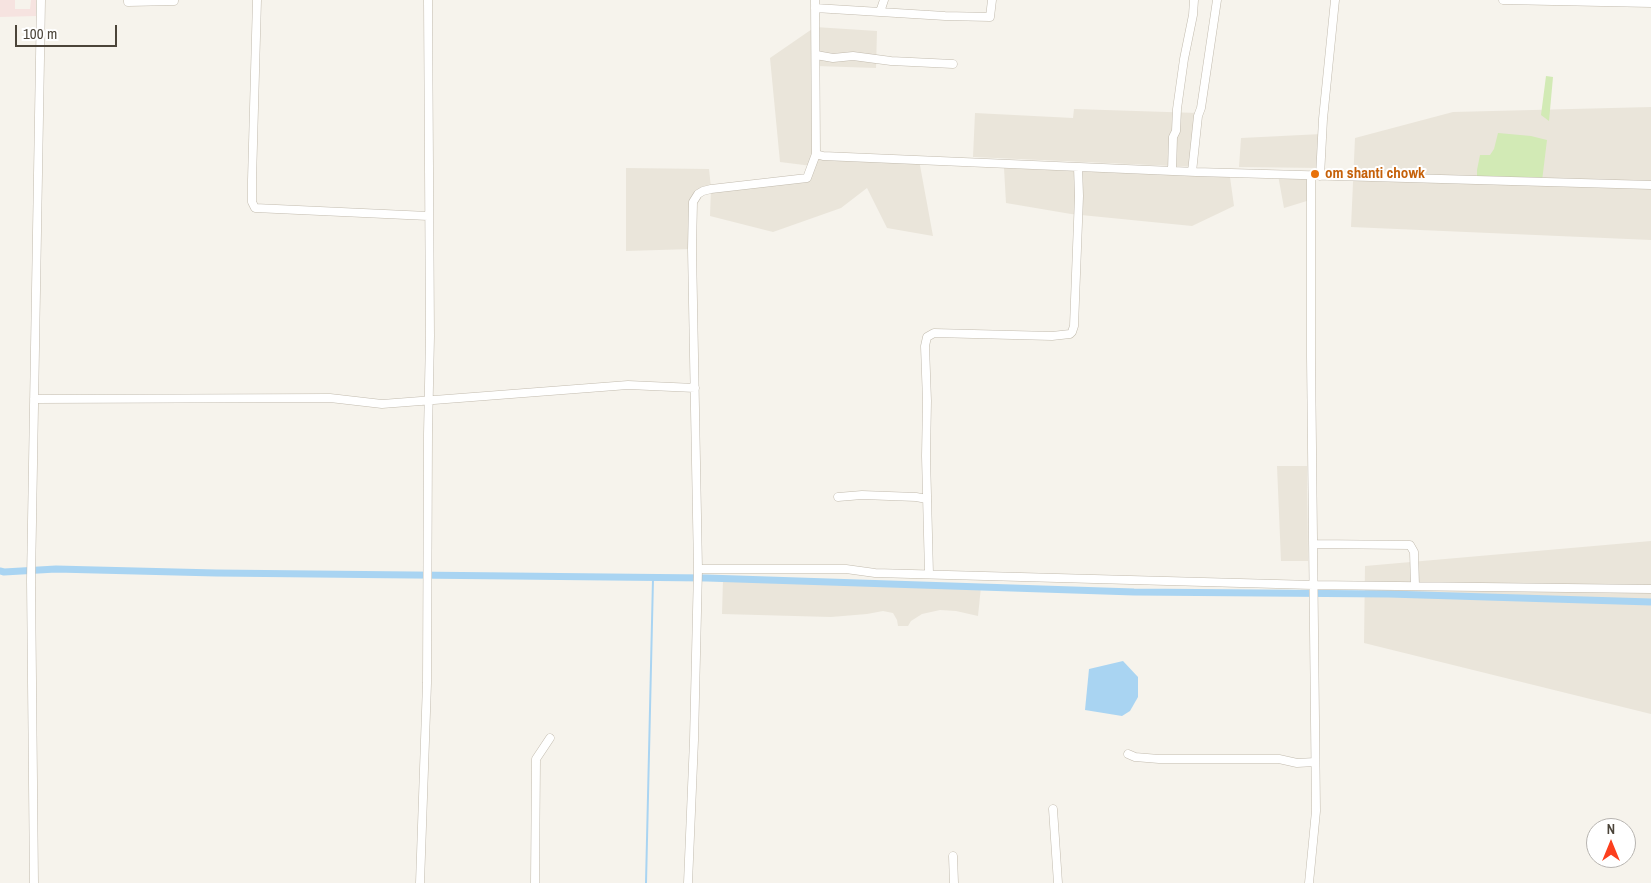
<!DOCTYPE html>
<html>
<head>
<meta charset="utf-8">
<style>
  body { margin:0 }
  #map { position:relative; width:1651px; height:883px; overflow:hidden; background:#f6f3ec; font-family:"Archivo Narrow",sans-serif }
  canvas { display:block }
  .north { position:absolute; left:1586px; top:818px; width:50px; height:50px; box-sizing:border-box; background:#fff; border:1px solid #b7b4b0; border-radius:50%; rotate:0deg; font-size:14px; font-weight:700; line-height:20px; text-align:center; color:#4b4439 }
  .north::after { content:''; display:block; margin:auto; width:18px; height:22px; background:#fc3f1d; clip-path:polygon(50% 0,100% 100%,50% 72%,0 100%) }
  .scale { position:absolute; left:15px; top:25px; width:102px; height:22px; box-sizing:border-box; border:2px solid #4b4439; border-top:0; padding-left:6px; font-size:15px; line-height:18px; white-space:nowrap; color:#4b4439; -webkit-text-stroke:4px #fff; paint-order:stroke }
</style>
</head>
<body>
<div id="map">
<canvas width="1651" height="883"></canvas>
<div class="north">N</div>
<div class="scale">100 m</div>
</div>
<script>
const c = document.querySelector('canvas').getContext('2d');
c.lineJoin = 'round';
function fillPath(path, color) { c.fillStyle = color; c.fill(path, 'evenodd'); }
const toPath = rows => new Path2D(rows.map(r => 'M' + r).join(''));
function stroke(path, color, width, dash) { c.strokeStyle = color; c.lineWidth = width; c.lineCap = dash ? 'butt' : 'round'; c.setLineDash(dash || []); c.stroke(path); }
function drawText(font, color, halo, rows, align = 'center') {
  c.font = font + ' "Archivo Narrow",sans-serif'; c.lineWidth = 4; c.setLineDash([]); c.textBaseline = 'middle'; c.strokeStyle = halo; c.fillStyle = color; for (const [text, x, y, turn = 0] of rows) {
    c.save(); c.translate(x, y); c.rotate((+turn || 0) * Math.PI / 180); c.textAlign = isNaN(turn) ? turn : align; if (halo) c.strokeText(text, 0, 0); c.fillText(text, 0, 0); c.restore();
  }
}
fillPath(toPath([
  [815,27,877,31,876,68,816,66,816,154,919,160,933,236,887,228,867,188,841,208,773,232,710,216,711,189,693,202,692,249,626,251,626,168,709,169,711,188,807,178,812,166,780,162,770,58],
  [1651,107,1651,240,1351,227,1355,138,1453,112],
  [1074,109,1198,113,1196,167,973,157,975,113,1073,118],
  [1322,134,1320,168,1239,167,1241,138],
  [1004,168,1230,177,1234,206,1192,226,1071,214,1006,203],
  [1278,175,1309,175,1310,200,1284,208],
  [1277,466,1307,466,1308,561,1281,561],
  [1651,541,1651,714,1364,643,1365,566],
  [723,579,981,587,978,616,956,611,940,610,922,614,911,621,908,626,898,626,897,620,893,613,883,611,867,614,831,617,722,614]
]), '#eae5da');
fillPath(toPath([
  [0,0,15,0,15,9,30,9,31,0,36,0,36,16,0,17]
]), '#f6e3e0');
fillPath(toPath([
  [1546,76,1553,77,1549,121,1541,115],
  [1498,133,1531,136,1547,140,1542,181,1477,179,1477,170,1480,155,1490,155,1494,149]
]), '#d2eab5');
fillPath(toPath([
  [1123,661,1138,677,1138,697,1130,711,1122,716,1085,710,1089,669]
]), '#a9d4f2');
stroke(toPath([
  [646,883,653,579]
]), '#a9d4f2', 2);
stroke(toPath([
  [0,571,4,572,56,569,216,573,707,578,1134,592,1389,594,1651,602]
]), '#a9d4f2', 7);
const minor = toPath([
  [128,0,128,2,174,1,174,0],
  [257,0,252,180,252,202,255,208,428,216],
  [815,0,816,154,823,156,1196,172,1651,185],
  [1503,0,1651,3],
  [815,8,945,16,990,17,992,0],
  [880,12,884,0],
  [816,55,833,58,853,56,891,61,953,64],
  [1172,171,1173,137,1176,131,1177,109,1184,59,1193,15,1194,0],
  [1192,172,1198,116,1201,108,1217,0],
  [1320,176,1323,119,1335,0],
  [34,399,330,398,382,404,628,385,695,388],
  [838,497,862,495,916,497,927,499],
  [1313,544,1410,545,1414,552,1415,586],
  [698,569,846,569,875,573,1313,585,1651,589],
  [929,574,926,456,927,401,925,346,927,337,934,333,1052,336,1070,334,1072,332,1074,326,1079,196,1078,167],
  [1128,754,1135,757,1159,759,1279,759,1297,763,1315,762],
  [1053,809,1058,883],
  [953,856,954,883],
  [34,883,31,580,41,0],
  [420,883,427,683,428,434,430,336,428,0],
  [535,883,536,759,550,738],
  [688,883,694,740,698,569,692,249,693,202,698,194,703,191,711,189,807,178,816,154],
  [1309,883,1316,811,1311,357,1311,175]
]);
stroke(minor, '#c2bbae', 9);
stroke(minor, '#fff', 8);
for (const [x, y, r, color] of [
  [1315,174,5,"#e8710a"]
]) { const dot = new Path2D(); dot.arc(x, y, r, 0, 2 * Math.PI); c.fillStyle = color; c.fill(dot); stroke(dot, '#fff', 2); }
drawText('bold 15px', '#c56008', '#fff', [
  ["om shanti chowk",1325,174]
], 'left');
</script>
</body>
</html>
